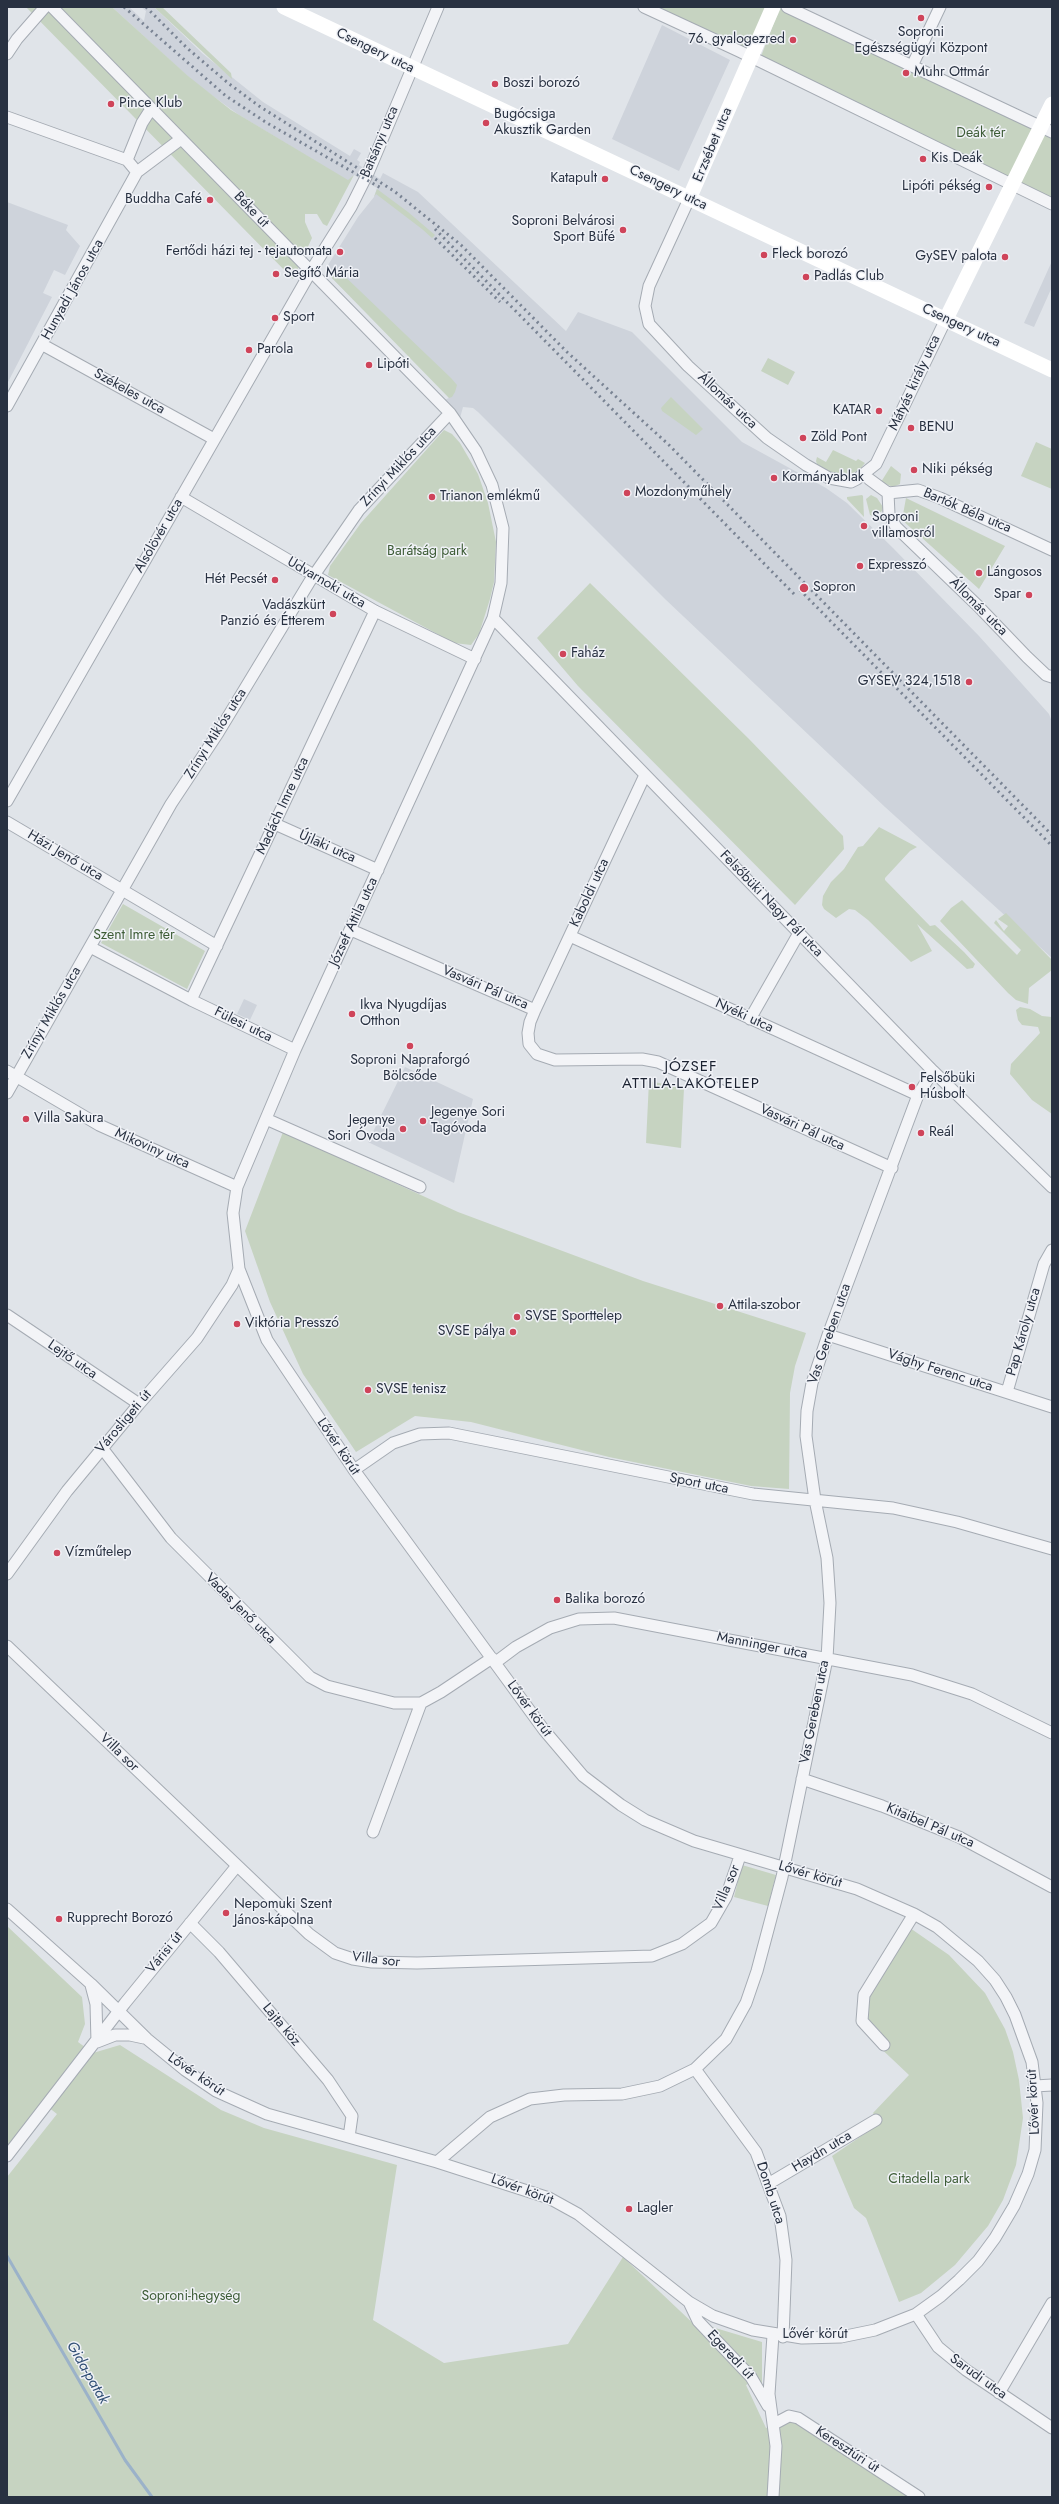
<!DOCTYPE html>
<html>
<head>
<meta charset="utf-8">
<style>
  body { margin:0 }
  #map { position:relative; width:1059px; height:2504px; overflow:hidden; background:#e0e4e9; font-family:Jost,sans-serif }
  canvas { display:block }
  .frame { position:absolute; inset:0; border:8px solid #283141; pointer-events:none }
</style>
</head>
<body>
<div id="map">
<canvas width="1059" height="2504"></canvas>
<div class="frame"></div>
</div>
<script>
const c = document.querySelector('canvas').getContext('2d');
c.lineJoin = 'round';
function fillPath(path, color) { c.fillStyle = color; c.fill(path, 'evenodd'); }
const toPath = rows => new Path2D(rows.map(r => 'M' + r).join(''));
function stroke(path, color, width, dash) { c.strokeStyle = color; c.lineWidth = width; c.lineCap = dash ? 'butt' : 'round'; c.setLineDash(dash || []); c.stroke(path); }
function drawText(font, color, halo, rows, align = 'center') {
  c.font = font + ' Jost,sans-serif'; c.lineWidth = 3; c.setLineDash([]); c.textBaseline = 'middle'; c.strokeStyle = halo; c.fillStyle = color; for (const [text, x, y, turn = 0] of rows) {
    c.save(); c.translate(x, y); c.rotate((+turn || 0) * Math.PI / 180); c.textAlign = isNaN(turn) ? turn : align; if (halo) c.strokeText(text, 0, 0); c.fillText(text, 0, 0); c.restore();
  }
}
fillPath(toPath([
  [112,7,129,7,144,21,146,11,141,7,154,7,203,54,263,102,350,156,354,149,361,153,357,160,360,162,359,165,380,179,383,173,418,192,566,331,578,312,632,332,742,442,826,488,847,503,893,548,979,636,1049,714,1052,722,1052,958,885,807,665,599,478,412,473,408,463,407,460,418,444,400,449,398,447,395,330,276,327,271,328,265,358,217,374,197,377,188,354,175,348,181,239,115,195,83],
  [662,25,730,60,679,171,612,139],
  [7,202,68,225,66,230,80,246,65,275,54,270,43,293,52,297,7,384],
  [1052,261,1052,287,1034,327,1024,323],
  [244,999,257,1005,250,1020,237,1014],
  [405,1067,473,1099,454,1183,368,1142]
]), '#ced3db');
fillPath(toPath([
  [26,7,112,7,188,76,231,110,348,180,354,175,327,226,323,224,317,214,305,214,305,222,312,238,293,279],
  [154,7,162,7,231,73,232,79],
  [645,7,767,7,747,51],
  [780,7,1034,128,1009,178,760,59],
  [1044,133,1052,137,1052,201,1019,185],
  [377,189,408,212,435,235,432,238,422,229,376,194,374,197],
  [335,267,451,378,457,385,455,392,452,397,449,398,330,276,329,274],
  [768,358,795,372,788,385,761,371],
  [671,397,703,429,696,435,662,411,661,408],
  [444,430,452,434,460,443,478,474,488,503,496,542,494,582,490,599,479,634,471,645,454,643,328,575,330,566,361,523],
  [1036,442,1052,449,1052,489,1021,476],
  [833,450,856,461,858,459,865,463,860,469,852,474,834,474,817,464,816,461,817,457,826,462],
  [891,466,901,474,900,484,893,487,881,482],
  [862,495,863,496,864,517,847,499,847,497],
  [871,495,877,498,883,507,882,511,875,517,870,515,866,499],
  [906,498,1005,546,979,589,902,520],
  [590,583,748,738,843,836,844,849,795,905,578,686,537,638],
  [879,827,917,847,910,851,885,878,885,880,930,926,935,925,964,952,975,964,973,968,967,969,917,924,932,951,911,962,868,920,855,910,849,909,836,918,824,909,822,905,823,896,831,882,844,869,858,847,863,846],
  [962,900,1017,955,1021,950,994,923,996,920,1004,931,1008,926,998,919,1006,913,1052,960,1052,970,1029,988,1028,1004,1016,1000,1008,993,940,921,951,908],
  [123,904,205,951,187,989,101,943],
  [1020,1007,1030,1009,1042,1016,1052,1017,1052,1114,1032,1100,1010,1074,1011,1064,1040,1033,1038,1027,1022,1025,1018,1020,1016,1010],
  [649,1081,684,1088,681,1148,646,1143],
  [283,1132,458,1212,643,1281,806,1333,795,1366,790,1393,789,1489,751,1486,609,1457,471,1422,415,1416,356,1452,303,1374,270,1302,245,1231],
  [742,1865,776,1875,768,1906,734,1897],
  [7,1926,82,1997,85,2024,78,2042,93,2053,120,2045,221,2110,264,2128,397,2165,373,2320,444,2363,568,2344,623,2257,754,2381,746,2385,766,2428,795,2418,909,2497,7,2497,7,2177,57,2114,48,2107,7,2159],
  [910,1928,949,1955,985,1993,1005,2029,1013,2052,1019,2080,1023,2118,1016,2165,1003,2200,988,2226,955,2265,921,2293,899,2302,866,2218,854,2208,832,2156,879,2124,873,2113,909,2075,873,2041,881,2032,866,2017,865,1993],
  [712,2327,762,2342,762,2388,731,2348]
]), '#c6d3c1');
stroke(toPath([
  [7,2256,125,2460,152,2497]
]), '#9bb2c9', 3);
const street = toPath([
  [644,7,739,51,1052,204],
  [787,7,1052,132],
  [7,54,17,39,45,7],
  [912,66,940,7],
  [7,117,127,160,137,172,181,139],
  [127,160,142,123,151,109],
  [689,199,649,286,645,306,649,324,688,366,767,438,806,465,829,478,851,482,857,479,876,464,946,319],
  [43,345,214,439],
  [7,406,137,172],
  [869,479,888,493,918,490,940,498,1052,550],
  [888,493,889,514,896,527,978,606,1027,657,1046,675,1052,677],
  [181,497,375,611,475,659],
  [493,618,933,1071,1052,1187],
  [7,801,314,266,351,207,368,173,438,7],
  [7,822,217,946],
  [275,824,378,870],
  [351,930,535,1010,530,1022,528,1033,529,1044,537,1054,555,1060,642,1059,658,1062,892,1168],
  [570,936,918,1095],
  [90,947,191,1000,295,1050],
  [191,1000,375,611],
  [535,1010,645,775],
  [750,1019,799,933],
  [7,1071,99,1125,237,1187],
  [7,1093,171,804,218,733,310,581,359,510,450,413],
  [266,1119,420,1187],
  [7,1315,139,1404],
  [828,1335,1052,1407],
  [1007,1392,1044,1264,1052,1250],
  [102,1448,171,1538,310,1677,327,1686,394,1703,421,1703,441,1692,492,1658],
  [354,1470,393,1443,420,1434,449,1433,753,1494,893,1508,957,1522,1052,1549],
  [7,1574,67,1491,139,1404,197,1338,232,1285,239,1269],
  [7,1646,309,1934,335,1953,353,1959,372,1962,417,1963,652,1956,682,1944,711,1923,726,1897,740,1856],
  [496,1662,516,1647,550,1628,579,1619,614,1618,912,1675,972,1694,1052,1733],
  [802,1779,882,1806,959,1837,1052,1887],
  [373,1832,421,1703],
  [7,1909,91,1984,147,2039,185,2070,216,2091,267,2114,437,2162,549,2198,578,2214,689,2302,713,2316,753,2330,802,2338,841,2337,875,2330,916,2314,941,2296,959,2280,978,2261,995,2238,1014,2206,1028,2174,1035,2150,1037,2103,1032,2062,1015,2015,1006,1997,995,1980,978,1961,937,1927,914,1914,857,1889,694,1841,645,1820,621,1805,583,1776,544,1730,354,1470,267,1340,239,1269,233,1213,237,1187,295,1050,493,618,501,583,503,528,492,485,476,451,450,413,52,7],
  [190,1923,219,1952,328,2080,352,2116,349,2137],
  [91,1985,96,2004,97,2042],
  [97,2042,115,2035,130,2035,144,2038],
  [884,2045,862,2021,864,1995,914,1914],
  [695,2069,756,2152,780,2216,786,2260,783,2337],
  [1035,2086,1052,2085],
  [7,2156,125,2003,236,1867],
  [437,2162,490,2117,530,2099,564,2095,622,2094,660,2086,695,2069,726,2039,746,2003,757,1971,782,1877,827,1659,830,1603,827,1558,815,1500,806,1436,807,1411,812,1383,828,1335,918,1095,933,1071],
  [768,2184,876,2120],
  [689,2302,698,2321,751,2377,768,2406],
  [916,2314,938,2347,966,2370,1052,2428],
  [773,2335,769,2394,776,2446,773,2497],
  [999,2393,1052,2303],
  [774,2424,789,2416,798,2418,919,2497]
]);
stroke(street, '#a5abb3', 13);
stroke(street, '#f3f4f7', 11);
stroke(toPath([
  [284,7,1052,370],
  [689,199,773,7],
  [946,319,1052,104]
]), '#fff', 15);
stroke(toPath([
  [124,7,226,96,267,123,381,188],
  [146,7,187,48,228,83,259,106,394,191,461,245,567,352,669,445,1052,835],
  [435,229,795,595],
  [435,238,500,302],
  [800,590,1052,846]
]), '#798393', 3, [2, 4]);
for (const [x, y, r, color] of [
  [921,18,4,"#cf445a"],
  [793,40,4,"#cf445a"],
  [906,73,4,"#cf445a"],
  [495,84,4,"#cf445a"],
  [111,104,4,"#cf445a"],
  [486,123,4,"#cf445a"],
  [923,159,4,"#cf445a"],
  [605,179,4,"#cf445a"],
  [989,187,4,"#cf445a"],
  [210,200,4,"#cf445a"],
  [623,230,4,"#cf445a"],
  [340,252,4,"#cf445a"],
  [764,255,4,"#cf445a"],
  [1005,257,4,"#cf445a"],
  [276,274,4,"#cf445a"],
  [806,277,4,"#cf445a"],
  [275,318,4,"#cf445a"],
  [249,350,4,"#cf445a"],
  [369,365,4,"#cf445a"],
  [879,411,4,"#cf445a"],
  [911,428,4,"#cf445a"],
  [803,438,4,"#cf445a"],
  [914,470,4,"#cf445a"],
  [774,478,4,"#cf445a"],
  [627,493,4,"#cf445a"],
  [432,497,4,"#cf445a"],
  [864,526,4,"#cf445a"],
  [860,566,4,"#cf445a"],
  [979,573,4,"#cf445a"],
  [275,580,4,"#cf445a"],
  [804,588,5,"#cf445a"],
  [1029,595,4,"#cf445a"],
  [333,614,4,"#cf445a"],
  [563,654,4,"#cf445a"],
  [969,682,4,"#cf445a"],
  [352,1014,4,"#cf445a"],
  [410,1046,4,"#cf445a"],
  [912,1087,4,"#cf445a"],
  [26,1119,4,"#cf445a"],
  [423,1121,4,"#cf445a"],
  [403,1129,4,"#cf445a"],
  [921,1133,4,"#cf445a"],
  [720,1306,4,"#cf445a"],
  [517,1317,4,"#cf445a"],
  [237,1324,4,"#cf445a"],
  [513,1332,4,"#cf445a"],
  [368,1390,4,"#cf445a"],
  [57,1553,4,"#cf445a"],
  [557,1600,4,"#cf445a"],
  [226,1913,4,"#cf445a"],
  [59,1919,4,"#cf445a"],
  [629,2209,4,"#cf445a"]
]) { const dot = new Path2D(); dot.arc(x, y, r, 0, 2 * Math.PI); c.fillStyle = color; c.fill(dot); stroke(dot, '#f0f2f7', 1.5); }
drawText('14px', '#283141', '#f0f2f7', [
  ["Soproni",921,33,"center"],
  ["Egészségügyi Központ",921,49,"center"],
  ["76. gyalogezred",785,40,"right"],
  ["Muhr Ottmár",914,73],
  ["Boszi borozó",503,84],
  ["Pince Klub",119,104],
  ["Bugócsiga",494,115],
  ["Akusztik Garden",494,131],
  ["Kis Deák",931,159],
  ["Katapult",597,179,"right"],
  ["Lipóti pékség",981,187,"right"],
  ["Buddha Café",202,200,"right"],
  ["Soproni Belvárosi",615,222,"right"],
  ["Sport Büfé",615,238,"right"],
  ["Fertődi házi tej - tejautomata",332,252,"right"],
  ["Fleck borozó",772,255],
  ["GySEV palota",997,257,"right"],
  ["Segítő Mária",284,274],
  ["Padlás Club",814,277],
  ["Sport",283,318],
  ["Parola",257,350],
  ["Lipóti",377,365],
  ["KATAR",871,411,"right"],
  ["BENU",919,428],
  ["Zöld Pont",811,438],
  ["Niki pékség",922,470],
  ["Kormányablak",782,478],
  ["Mozdonyműhely",635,493],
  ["Trianon emlékmű",440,497],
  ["Soproni",872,518],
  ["villamosról",872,534],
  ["Expresszó",868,566],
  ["Lángosos",987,573],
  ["Hét Pecsét",267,580,"right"],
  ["Sopron",813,588],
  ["Spar",1021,595,"right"],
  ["Vadászkürt",325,606,"right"],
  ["Panzió és Étterem",325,622,"right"],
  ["Faház",571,654],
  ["GYSEV 324,1518",961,682,"right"],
  ["Ikva Nyugdíjas",360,1006],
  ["Otthon",360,1022],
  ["Soproni Napraforgó",410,1061,"center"],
  ["Bölcsőde",410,1077,"center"],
  ["Felsőbüki",920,1079],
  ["Húsbolt",920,1095],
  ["Jegenye Sori",431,1113],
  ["Tagóvoda",431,1129],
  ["Villa Sakura",34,1119],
  ["Jegenye",395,1121,"right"],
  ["Sori Óvoda",395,1137,"right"],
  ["Reál",929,1133],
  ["Attila-szobor",728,1306],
  ["SVSE Sporttelep",525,1317],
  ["Viktória Presszó",245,1324],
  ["SVSE pálya",505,1332,"right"],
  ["SVSE tenisz",376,1390],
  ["Vízműtelep",65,1553],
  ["Balika borozó",565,1600],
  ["Nepomuki Szent",234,1905],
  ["János-kápolna",234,1921],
  ["Rupprecht Borozó",67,1919],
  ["Lagler",637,2209]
], 'left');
drawText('14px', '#283141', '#f0f2f7', [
  ["Csengery utca",375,51,26],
  ["Batsányi utca",380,142,-67],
  ["Erzsébet utca",713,145,-67],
  ["Csengery utca",668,188,26],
  ["Béke út",251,210,46],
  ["Hunyadi János utca",73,290,-61],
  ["Csengery utca",961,326,25],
  ["Mátyás király utca",915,383,-65],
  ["Székeles utca",129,392,29],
  ["Állomás utca",727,401,43],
  ["Zrínyi Miklós utca",399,467,-47],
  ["Bartók Béla utca",967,511,23],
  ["Alsólövér utca",159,536,-60],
  ["Udvarnoki utca",326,583,30],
  ["Állomás utca",978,607,45],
  ["Zrínyi Miklós utca",216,734,-58],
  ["Madách Imre utca",283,806,-65],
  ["Újlaki utca",327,847,24],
  ["Házi Jenő utca",65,856,31],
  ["Kaboldi utca",590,893,-65],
  ["Felsőbüki Nagy Pál utca",771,904,46],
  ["József Attila utca",354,922,-65],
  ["Vasvári Pál utca",485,988,23],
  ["Zrínyi Miklós utca",52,1013,-60],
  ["Nyéki utca",744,1016,25],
  ["Fülesi utca",243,1025,26],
  ["Vasvári Pál utca",802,1128,25],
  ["Mikoviny utca",152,1149,24],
  ["Pap Károly utca",1024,1332,-74],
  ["Vas Gereben utca",830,1334,-71],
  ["Lejtő utca",72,1360,35],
  ["Vághy Ferenc utca",940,1371,18],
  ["Városligeti út",124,1422,-50],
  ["Lővér körút",338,1447,56],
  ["Sport utca",699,1484,11],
  ["Vadas Jenő utca",240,1609,45],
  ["Manninger utca",762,1646,11],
  ["Lővér körút",529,1709,54],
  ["Vas Gereben utca",815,1712,-79],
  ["Villa sor",119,1753,44],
  ["Kitaibel Pál utca",930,1826,23],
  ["Lővér körút",810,1875,16],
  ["Villa sor",727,1888,-67],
  ["Várisi út",165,1953,-51],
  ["Villa sor",376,1960,7],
  ["Lajta köz",281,2025,50],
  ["Lővér körút",196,2075,34],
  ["Lővér körút",1034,2102,-93],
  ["Haydn utca",822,2152,-31],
  ["Lővér körút",522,2190,20],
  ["Domb utca",770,2193,72],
  ["Lővér körút",815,2335],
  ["Egeredi út",730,2355,47],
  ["Sarudi utca",978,2377,36],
  ["Keresztúri út",847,2450,33]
]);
drawText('14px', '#3d5c36', '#f0f2f7', [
  ["Deák tér",981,134],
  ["Barátság park",427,552],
  ["Szent Imre tér",134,936],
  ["Citadella park",929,2180],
  ["Soproni-hegység",191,2297]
]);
c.letterSpacing = '1px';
drawText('15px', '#1b2231', '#f0f2f7', [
  ["JÓZSEF",691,1067],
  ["ATTILA-LAKÓTELEP",691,1084]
]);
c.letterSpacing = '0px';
drawText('italic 15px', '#325075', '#f0f2f7', [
  ["Gida-patak",87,2373,60]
]);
</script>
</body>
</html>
